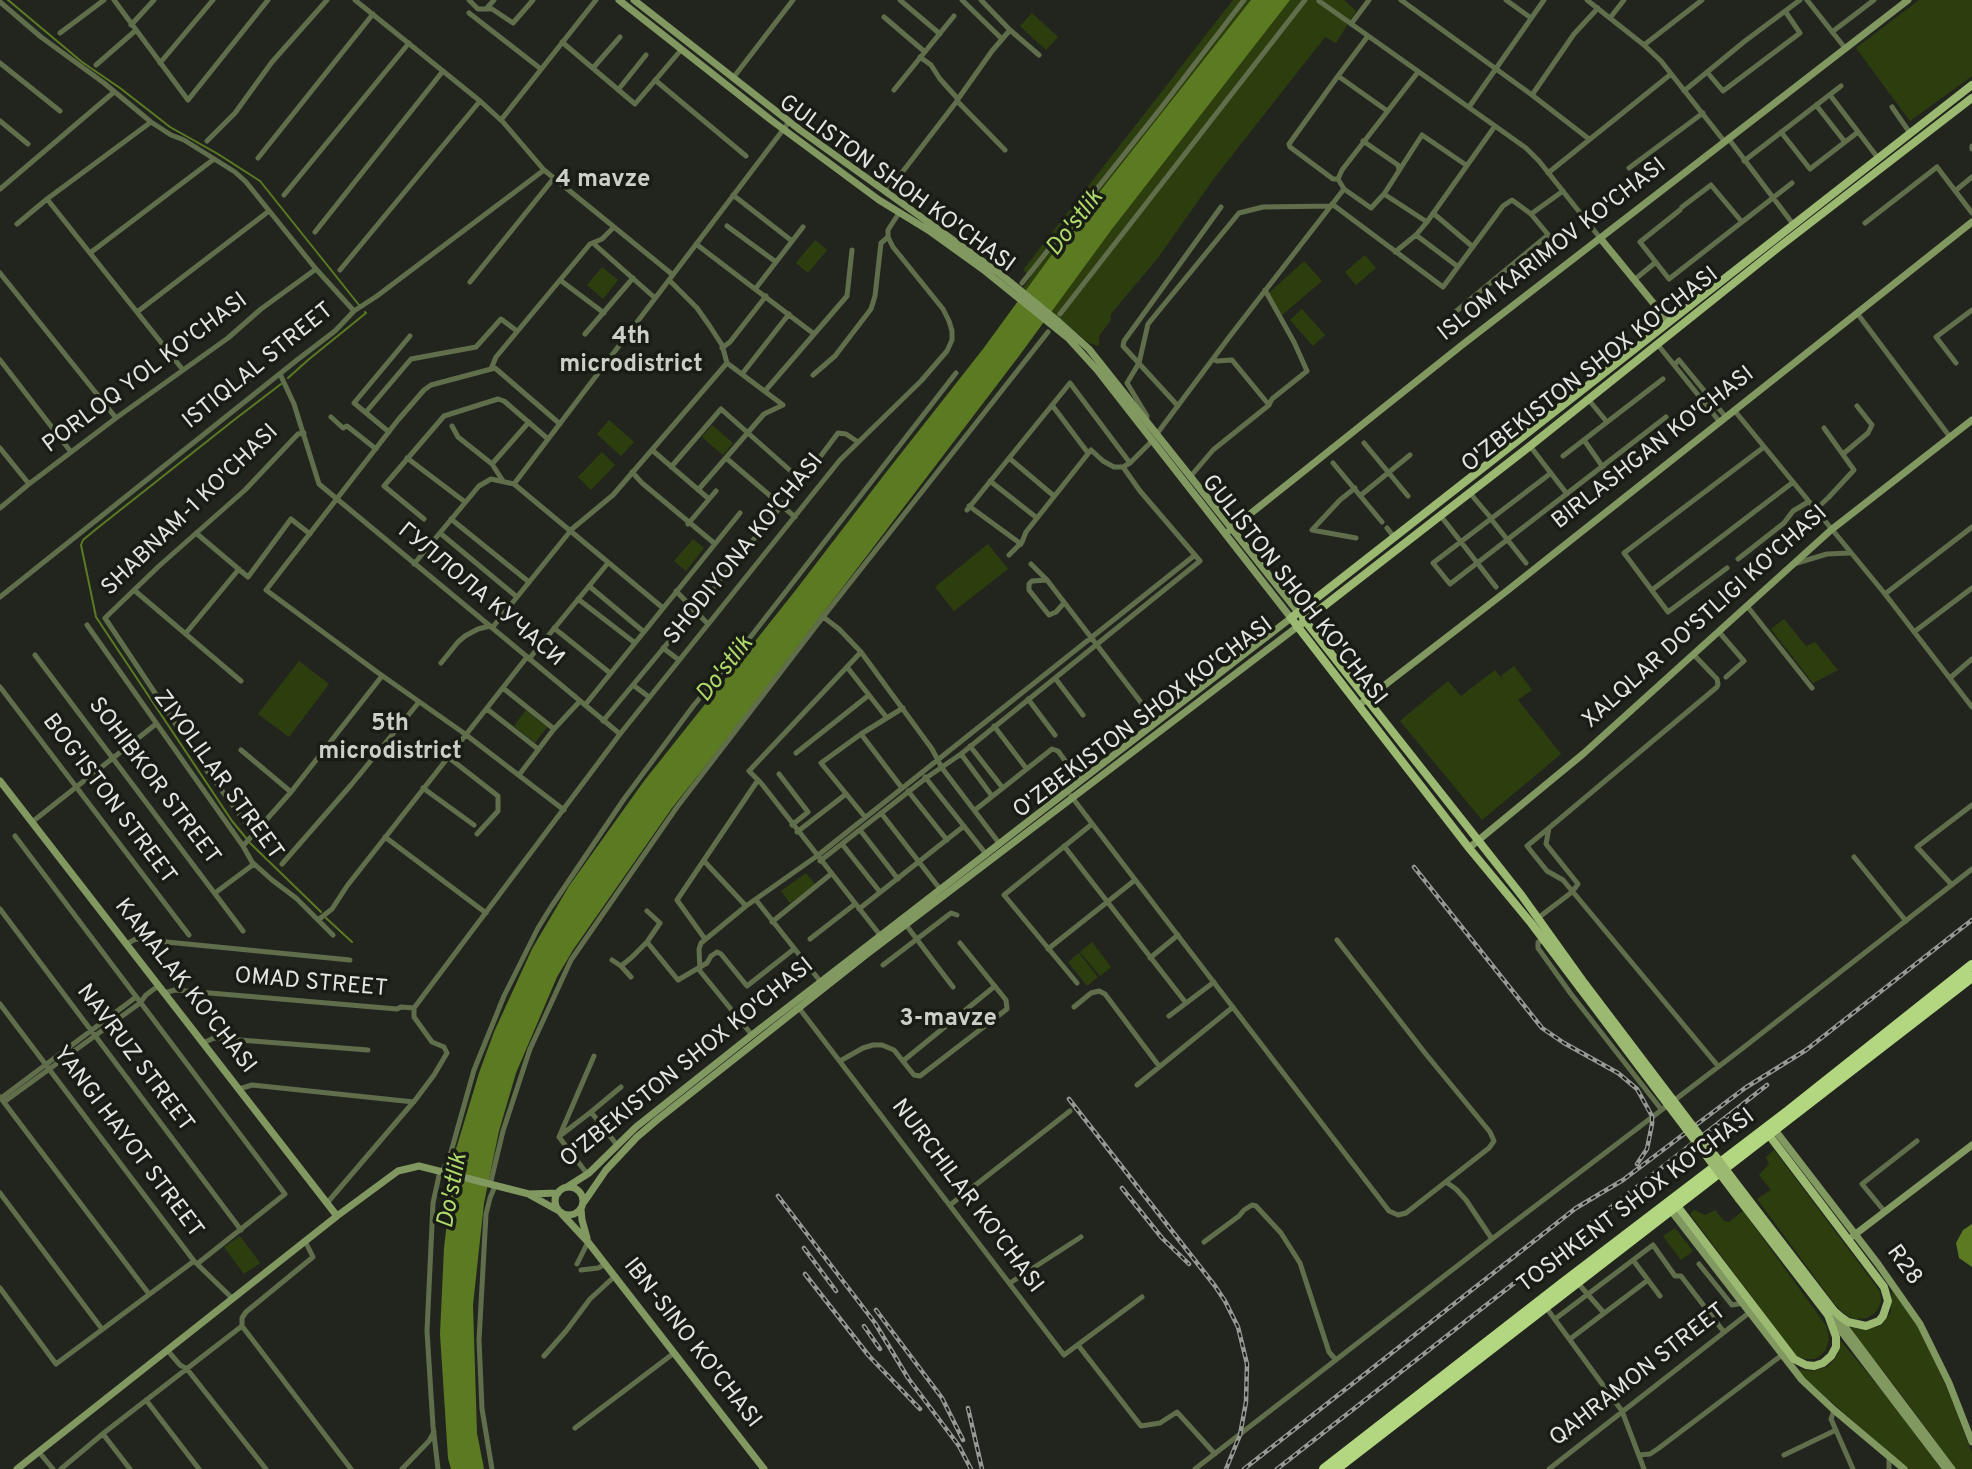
<!DOCTYPE html>
<html>
<head>
<meta charset="utf-8">
<style>
  body { margin:0 }
  canvas { display:block; background:#22251e }
</style>
</head>
<body>
<canvas width="1972" height="1469"></canvas>
<script>
const c = document.querySelector('canvas').getContext('2d');
c.lineJoin = 'round';
function fillPath(path, color) { c.fillStyle = color; c.fill(path, 'evenodd'); }
const toPath = rows => new Path2D(rows.map(r => 'M' + r).join(''));
function stroke(path, color, width, dash) { c.strokeStyle = color; c.lineWidth = width; c.lineCap = dash ? 'butt' : 'round'; c.setLineDash(dash || []); c.stroke(path); }
function drawText(font, color, halo, rows, align = 'center') {
  c.font = font + ' Overpass,sans-serif'; c.lineWidth = 7; c.setLineDash([]); c.textBaseline = 'middle'; c.strokeStyle = halo; c.fillStyle = color; for (const [text, x, y, turn = 0] of rows) {
    c.save(); c.translate(x, y); c.rotate((+turn || 0) * Math.PI / 180); c.textAlign = isNaN(turn) ? turn : align; if (halo) c.strokeText(text, 0, 0); c.fillText(text, 0, 0); c.restore();
  }
}
fillPath(toPath([
  [1233,0,1344,0,1356,11,1336,43,1325,37,1215,177,1157,259,1110,315,1111,320,1099,336,1099,346,1089,343,1023,288,1031,277,1023,270],
  [1919,0,1972,0,1972,76,1910,121,1856,48],
  [1032,13,1058,37,1046,50,1020,26],
  [815,240,827,250,808,273,796,263],
  [1365,255,1376,268,1356,285,1345,272],
  [1304,261,1322,281,1282,315,1269,293],
  [602,267,618,280,603,299,587,285],
  [1302,309,1325,335,1313,346,1290,320],
  [609,420,634,442,621,456,597,434],
  [712,425,733,443,723,455,702,437],
  [602,452,615,465,591,490,578,477],
  [693,539,704,548,686,571,674,561],
  [988,544,1008,569,954,611,935,587],
  [1784,619,1806,646,1815,642,1838,670,1813,683,1771,629],
  [299,661,329,684,289,737,258,714],
  [1514,666,1532,690,1518,700,1561,754,1482,820,1400,721,1448,681,1461,696,1495,670,1503,680,1501,676],
  [526,710,547,727,535,743,514,726],
  [806,873,815,884,790,903,781,891],
  [1092,942,1111,967,1100,976,1080,952],
  [1079,953,1098,977,1087,986,1068,962],
  [1774,1150,1876,1286,1880,1292,1881,1301,1878,1309,1874,1314,1867,1318,1856,1319,1849,1317,1837,1307,1757,1199,1771,1190,1759,1175,1769,1164,1766,1157],
  [1694,1210,1705,1215,1715,1210,1724,1221,1729,1222,1743,1211,1827,1327,1829,1340,1825,1351,1820,1356,1814,1359,1805,1359,1797,1356,1792,1350,1690,1214],
  [1675,1228,1693,1251,1681,1260,1663,1236],
  [240,1236,260,1263,244,1274,224,1247],
  [1892,1290,1919,1327,1946,1386,1972,1453,1972,1469,1956,1469,1895,1386,1848,1327,1867,1330,1882,1325,1891,1312],
  [1840,1340,1888,1398,1941,1469,1908,1469,1804,1378,1797,1369,1812,1371,1827,1367,1833,1361,1838,1354]
]), '#2d3e0e');
fillPath(toPath([
  [1251,0,1290,0,1112,229,1019,356,731,734,672,808,573,950,557,977,516,1073,499,1131,484,1203,473,1305,477,1433,484,1469,451,1469,448,1458,440,1334,444,1248,456,1149,479,1073,494,1032,532,949,569,886,644,781,795,591,884,475,983,349,1075,223],
  [1972,1224,1972,1267,1959,1258,1956,1243,1963,1230]
]), '#5b7a22');
stroke(toPath([
  [8,0,82,62,120,88,170,127,218,154,260,181,359,305],
  [288,378,308,360,366,313,365,312],
  [246,838,232,821,96,617,81,545,83,540,95,530,234,420,281,384],
  [250,843,321,912],
  [326,918,352,942]
]), '#5b7a22', 2);
stroke(toPath([
  [114,0,188,100,268,0],
  [355,0,480,101,503,122,544,170,673,275],
  [469,0,478,9,492,9,513,23,533,0],
  [900,0,940,34],
  [962,0,1002,39],
  [1401,0,1532,95,1589,139],
  [1506,0,1531,18],
  [1587,0,1644,45,1661,61,1724,141],
  [1807,0,1845,48],
  [1319,1,1526,148,1539,161,1600,238],
  [0,2,41,37,104,83,151,122,171,135,184,140,235,172,246,182,316,269,354,311],
  [486,9,494,0],
  [469,13,541,69],
  [884,17,925,52],
  [1610,18,1624,0],
  [1351,24,1369,0],
  [131,25,154,0],
  [1010,30,1039,55],
  [1832,32,1874,0],
  [60,33,104,0],
  [1368,36,1338,76,1386,110],
  [562,42,635,104,681,50],
  [1644,45,1702,0],
  [920,57,931,65,940,79,958,99,957,101,1005,150],
  [0,63,60,111],
  [160,63,213,0],
  [96,65,135,31],
  [593,68,620,37],
  [1707,72,1723,91,1800,33,1785,11],
  [733,78,793,0],
  [655,80,746,156],
  [618,90,646,55],
  [894,90,954,16],
  [1684,91,1745,41,1800,0],
  [1532,95,1574,34,1598,8],
  [1830,95,1878,158],
  [958,99,992,51,1010,30,981,0],
  [1816,105,1845,142],
  [1469,107,1544,0],
  [1892,107,1910,133],
  [501,120,596,0],
  [0,121,28,144],
  [1781,132,1810,169,1858,132],
  [1728,138,1793,224],
  [207,141,235,113,272,62,327,0],
  [1363,141,1398,165,1399,170],
  [1972,146,1972,149],
  [258,158,373,14],
  [1744,161,1841,86],
  [1629,168,1703,113],
  [1548,173,1671,74],
  [1338,179,1333,179,1290,147,1289,144,1338,76],
  [0,189,114,92],
  [1344,189,1371,208,1384,194,1422,135,1466,165],
  [1955,191,1972,177],
  [887,192,957,101],
  [1384,194,1427,222,1495,126],
  [284,195,409,43],
  [733,195,792,241],
  [47,199,183,370],
  [1332,204,1443,287,1503,206,1512,200,1531,214,1563,191],
  [1682,207,1711,185,1742,222],
  [1680,210,1640,242,1669,279,1792,183],
  [1433,213,1473,247],
  [1531,214,1560,249],
  [1865,223,1937,167,1972,213],
  [17,224,47,199,151,122],
  [727,226,776,262],
  [315,232,443,71],
  [1416,235,1457,266],
  [593,243,655,298],
  [696,244,814,334],
  [1395,252,1416,235,1427,222],
  [90,253,214,159],
  [340,270,480,101],
  [0,273,116,418],
  [560,280,604,313],
  [669,280,697,308,709,325,722,345,727,363,783,405,764,414,698,490],
  [1634,280,1656,262],
  [470,282,554,178],
  [1022,283,1161,108,1244,0],
  [756,288,803,227],
  [137,312,269,211],
  [1454,313,1548,235],
  [1857,313,1950,437],
  [1060,314,1305,0],
  [585,334,633,278],
  [1658,345,1719,421],
  [722,348,730,342,766,296],
  [1213,359,1217,361,1232,360,1269,405],
  [0,360,71,452],
  [1956,363,1936,337,1972,310],
  [1674,365,1679,360,1725,416],
  [491,369,496,357,590,244,602,239,614,227],
  [280,374,294,404,319,484,620,734],
  [742,374,789,314],
  [813,375,835,356,871,309,875,296,881,243,888,237],
  [765,391,847,296,852,250],
  [1588,399,1607,422],
  [1052,405,1088,453],
  [1178,406,1123,346,1124,341,1221,207],
  [1734,410,1885,594,1972,707],
  [366,412,411,359,476,347,501,319,517,331],
  [331,417,343,428,347,426,376,449],
  [1146,423,1147,416,1127,383,1139,363,1148,324,1239,213,1263,207,1331,206],
  [560,424,495,368,431,385,424,390,398,420,266,590,377,672,465,734,564,810],
  [452,426,458,437,492,464,503,481],
  [389,432,354,403,410,336],
  [1156,435,1230,336,1344,189,1338,179,1342,170,1418,72],
  [1584,440,1616,486],
  [1364,443,1408,496],
  [1530,446,1567,494],
  [0,448,29,484],
  [652,450,709,499],
  [1843,454,1868,433,1872,425,1857,406],
  [1563,456,1663,379],
  [407,458,465,502],
  [726,458,795,517],
  [1009,458,1054,496],
  [1333,463,1382,522],
  [492,464,529,422],
  [671,467,721,409,802,481],
  [632,472,642,483,714,543],
  [1551,473,1433,563,1450,584,1666,417],
  [1190,477,1213,450,1269,405,1272,399,1307,371,1294,342,1265,290],
  [990,481,1037,518],
  [514,484,789,122],
  [1355,488,1340,500,1312,530,1356,538],
  [1469,492,1491,518],
  [1361,495,1410,455],
  [969,506,1021,544],
  [0,508,29,484,116,418,228,338,261,309,316,269],
  [967,510,1070,383,1130,463],
  [1815,510,1828,498,1854,470,1824,428],
  [1440,515,1496,587],
  [424,519,384,486,444,416,498,399,504,401,548,439],
  [451,519,529,582],
  [1491,519,1526,563],
  [688,524,716,491],
  [1387,528,1394,537],
  [196,533,248,577,291,519,310,534],
  [440,533,517,597],
  [1009,555,1022,542,1026,532,1091,450,1103,461,1114,467,1123,467,1130,463,1152,441],
  [1738,559,1784,523,1793,511,1808,502],
  [1797,563,1827,554,1850,553],
  [414,564,479,486,491,479,514,484,663,608],
  [1031,564,1047,580,1156,722],
  [1727,568,1668,612,1624,553,1764,447],
  [1047,580,1032,581,1029,584,1029,590,1049,615,1056,612,1064,603],
  [589,586,644,632],
  [134,590,241,681],
  [1652,590,1792,483],
  [676,591,708,624],
  [1885,594,1972,527],
  [0,597,297,360,335,331,354,311,377,296,544,170],
  [578,599,635,643],
  [1747,606,1812,688],
  [822,616,839,629,861,652,932,749,942,768,999,843],
  [87,625,243,846,252,862,272,880,296,898,333,935],
  [492,628,572,529,613,495,727,363],
  [554,628,610,673],
  [1719,632,1744,661,1726,677],
  [1914,632,1972,588],
  [186,633,239,569],
  [663,648,679,660],
  [861,652,749,771,761,783,880,935],
  [35,655,243,931],
  [529,659,608,563],
  [441,663,458,642,465,636,478,629,490,626],
  [847,667,887,718],
  [1055,678,1083,715],
  [1950,678,1972,659],
  [633,685,649,697],
  [0,687,189,935],
  [503,688,554,729],
  [1028,699,1055,735],
  [585,705,740,513],
  [487,709,538,749],
  [603,721,802,481,838,433,846,434,858,442],
  [994,726,1026,768],
  [861,734,821,763,865,817],
  [970,746,1002,787],
  [241,750,291,792],
  [796,753,869,695],
  [961,754,992,796],
  [448,757,498,796,498,811,477,834],
  [779,774,808,812,792,825],
  [519,775,554,729,580,701],
  [925,777,986,854],
  [423,788,474,825],
  [902,788,861,734,903,708],
  [908,791,947,840],
  [1071,796,1389,1211,1398,1215,1406,1213,1489,1148,1494,1141,1490,1132,1425,1053,1337,940],
  [975,810,1052,749,1058,751,1080,781],
  [881,813,940,889],
  [32,822,156,724],
  [1549,828,1527,846,1547,871,1563,880,1718,1066],
  [860,830,898,879],
  [797,832,846,794],
  [254,834,205,768,105,618,159,566,245,490,298,434,304,433],
  [15,836,285,1194,197,1264],
  [385,837,486,913],
  [842,844,880,892],
  [243,846,291,792,382,676],
  [1064,846,1186,1003],
  [1854,857,1906,921],
  [704,861,746,906],
  [820,861,926,778,961,754,1200,561,1140,491,1123,467],
  [282,864,351,785,419,702],
  [1952,885,1917,847,1972,805],
  [215,893,254,864],
  [756,900,820,981],
  [0,909,241,1230],
  [859,909,964,826],
  [647,911,660,923,647,942,678,980,707,963,711,956,717,952,721,954,747,986,794,949],
  [1538,918,1572,892,1578,884,1546,844,1549,828,1717,687,1718,684,1717,679,1694,655],
  [318,920,332,909,347,886,527,657],
  [772,922,831,874],
  [906,925,953,987],
  [705,939,677,900,758,780],
  [810,939,855,904],
  [1545,942,1541,941,1538,942,1538,948,1571,994,1661,1109],
  [126,944,136,939,350,960],
  [1048,949,1135,880],
  [1150,958,1178,935],
  [612,960,621,966,631,958,647,942],
  [883,965,951,913,957,915],
  [621,966,631,977],
  [1077,983,1004,895,1092,824],
  [164,993,175,990,397,1009,401,1007,414,1008],
  [0,1004,194,1261,233,1299],
  [1074,1007,1091,993,1099,991,1105,994,1159,1066],
  [799,1008,1064,1355,1142,1297],
  [1169,1016,1214,982],
  [752,1035,700,971,699,949,701,943,746,906,817,856,1195,555],
  [203,1043,214,1038,368,1050],
  [840,1061,863,1048,873,1045,882,1045,894,1050,914,1075,920,1076,1007,1009,1006,1000,960,943],
  [903,1061,995,986],
  [1137,1085,1233,1007],
  [239,1089,252,1085,414,1102],
  [0,1097,149,1294],
  [1,1098,136,997],
  [4,1102,140,1003,146,995,158,986],
  [591,1112,621,1087],
  [561,1135,591,1112,617,1145],
  [559,1137,594,1056],
  [559,1137,585,1171,589,1173],
  [442,1171,449,1159,474,1070,504,996,538,928,551,907,624,799,694,705,752,635,956,373],
  [491,1181,503,1131,530,1049,571,960,677,807,823,617,1048,332],
  [1446,1182,1456,1189,1466,1200,1492,1239],
  [0,1193,102,1329],
  [327,1203,416,1099,434,1075,447,1053,444,1047,432,1042,414,1017,414,1008,620,734,840,460,921,381,947,351,952,340,952,331,949,321,943,309,893,247,888,237,888,230,899,213],
  [950,1205,1070,1111],
  [1885,1212,1862,1184,1917,1141],
  [1204,1242,1239,1216,1244,1210,1252,1205,1256,1206,1281,1233,1300,1263,1329,1352,1336,1360],
  [1633,1260,1660,1296],
  [577,1264,588,1242],
  [1699,1264,1732,1305,1744,1303],
  [581,1270,598,1268,606,1264],
  [1577,1282,1604,1313],
  [1010,1283,1081,1237],
  [0,1288,56,1364,194,1261],
  [1545,1306,1622,1411,1644,1469],
  [1555,1319,1653,1245,1675,1276,1681,1276,1724,1332],
  [242,1326,351,1469],
  [1570,1339,1648,1280],
  [1078,1345,1141,1426,1160,1423,1177,1412,1215,1454],
  [168,1351,180,1365,187,1369,266,1469],
  [544,1356,566,1331,590,1299,615,1276],
  [146,1400,199,1469],
  [1834,1410,1831,1419,1853,1469],
  [575,1428,674,1353],
  [103,1434,130,1469],
  [39,1452,53,1469],
  [1639,1455,1650,1454,1659,1448,1782,1355],
  [1784,1455,1836,1430],
  [1889,1456,1889,1469],
  [61,1469,105,1432,242,1326,242,1318,246,1312,313,1257,305,1241],
  [402,1469,429,1441,434,1432],
  [438,1469,433,1426,427,1331,433,1203,440,1171],
  [492,1469,482,1409,479,1340,486,1214,490,1198,495,1186],
  [1195,1469,1492,1239,1739,1051,1972,869],
  [1549,1469,1750,1312]
]), '#606e4c', 5);
stroke(toPath([
  [634,0,800,130,999,273,1059,322,1089,349,1298,612],
  [1600,238,1668,321],
  [1230,530,1462,345,1908,0],
  [1359,705,1508,590,1972,222],
  [0,781,337,1216],
  [1469,848,1583,754,1831,530,1972,420],
  [1775,1130,1878,1264,1920,1324,1949,1383,1972,1442],
  '555 1201a14 14 0 1 1 28 0a14 14 0 1 1-28 0Z',
  [567,1187,589,1173,636,1127,752,1035,1291,618,1098,371,1068,338,985,271,928,230,879,200,771,120,619,0],
  [530,1195,559,1211],
  [584,1202,606,1170,637,1137,657,1120,867,954,1297,627],
  [1669,1208,1802,1380,1834,1410,1904,1469],
  [581,1209,582,1220,587,1238],
  [561,1213,588,1242,764,1469],
  [1853,1236,1972,1145],
  [1837,1316,1952,1469],
  [1831,1318,1946,1469],
  [17,1469,337,1216,398,1171,419,1166,529,1194,558,1193]
]), '#819861', 7);
stroke(toPath([
  [1303,618,1522,896,1585,984],
  [1297,627,1530,446,1779,247,1972,98],
  [1580,988,1531,923,1469,848,1291,618,1972,85],
  [1745,1195,1834,1311,1841,1317,1848,1322,1866,1326,1879,1321,1883,1316,1888,1301,1884,1287,1769,1135],
  [1674,1202,1794,1359,1806,1365,1814,1366,1823,1363,1831,1356,1836,1347,1836,1337,1828,1315,1739,1199]
]), '#9bb971', 8);
stroke(toPath([
  [1324,1469,1563,1283,1787,1112,1972,965],
  [1336,1469,1972,977]
]), '#b3d680', 10);
const rail = toPath([
  [1414,867,1542,1028,1564,1043,1618,1073,1637,1089,1652,1116,1652,1124,1647,1149,1637,1164],
  [1069,1099,1215,1286,1225,1301,1238,1327,1247,1364,1246,1402,1240,1435,1226,1469],
  [1122,1188,1162,1238,1189,1264],
  [778,1196,875,1323,908,1378,959,1446,971,1469],
  [804,1248,836,1291],
  [805,1274,869,1356,920,1409],
  [876,1310,942,1398,963,1440],
  [864,1326,880,1349],
  [968,1408,982,1469],
  [1244,1469,1576,1208,1623,1180,1745,1088,1806,1050,1972,920],
  [1277,1469,1767,1085]
]);
stroke(rail, '#979a94', 4.5);
stroke(rail, '#191c15', 2, [5]);
stroke(toPath([
  [1585,984,1745,1195],
  [1580,988,1739,1199]
]), '#9bb971', 8);
drawText('23px', '#e2e5e0', '#191c15', [
  ["GULISTON SHOH KO'CHASI",896,185,36],
  ["ISLOM KARIMOV KO'CHASI",1553,251,-38],
  ["ISTIQLAL STREET",259,367,-39],
  ["O'ZBEKISTON SHOX KO'CHASI",1591,371,-38],
  ["PORLOQ YOL KO'CHASI",146,374,-37],
  ["BIRLASHGAN KO'CHASI",1654,449,-38],
  ["SHABNAM-1 KO'CHASI",191,511,-44],
  ["SHODIYONA KO'CHASI",745,550,-51],
  ["GULISTON SHOH KO'CHASI",1293,591,52],
  ["ГУЛЛОЛА КУЧАСИ",480,596,40],
  ["XALQLAR DO'STLIGI KO'CHASI",1706,618,-42],
  ["O'ZBEKISTON SHOX KO'CHASI",1144,719,-37],
  ["ZIYOLILAR STREET",217,776,54],
  ["SOHIBKOR STREET",153,782,53],
  ["BOG'ISTON STREET",108,800,53],
  ["OMAD STREET",311,984,5],
  ["KAMALAK KO'CHASI",184,987,52],
  ["NAVRUZ STREET",134,1059,53],
  ["O'ZBEKISTON SHOX KO'CHASI",688,1064,-39],
  ["YANGI HAYOT STREET",127,1143,53],
  ["NURCHILAR KO'CHASI",966,1197,53],
  ["TOSHKENT SHOX KO'CHASI",1637,1202,-37],
  ["R28",1903,1266,54],
  ["IBN-SINO KO'CHASI",691,1344,52],
  ["QAHRAMON STREET",1639,1376,-38]
]);
drawText('bold 24px', '#cbd0c6', '#191c15', [
  ["4 mavze",603,181],
  ["4th",631,338],
  ["microdistrict",631,366],
  ["5th",390,725],
  ["microdistrict",390,753],
  ["3-mavze",948,1020]
]);
drawText('italic 24px', '#afda6a', '#191c15', [
  ["Do'stlik",1076,224,-52],
  ["Do'stlik",726,670,-52],
  ["Do'stlik",454,1191,-79]
]);
</script>
</body>
</html>
